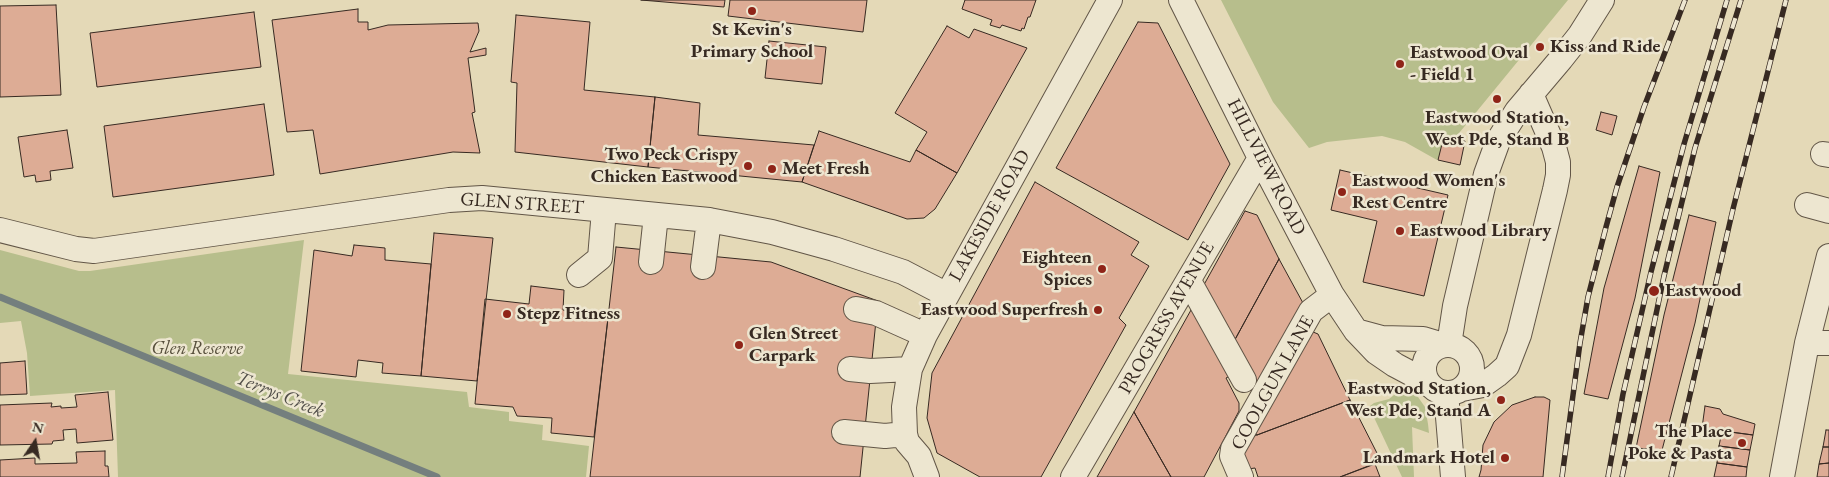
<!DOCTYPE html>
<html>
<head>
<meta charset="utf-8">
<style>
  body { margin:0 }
  #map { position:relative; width:1829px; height:477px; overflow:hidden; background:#e4d9b7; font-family:"EB Garamond",serif }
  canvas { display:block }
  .north { position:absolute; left:10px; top:417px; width:50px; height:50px; -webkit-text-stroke:4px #ede6d0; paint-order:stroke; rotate:12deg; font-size:14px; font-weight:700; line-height:20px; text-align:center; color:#372a22 }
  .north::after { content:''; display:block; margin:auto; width:18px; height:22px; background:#372a22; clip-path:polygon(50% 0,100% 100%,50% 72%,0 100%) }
</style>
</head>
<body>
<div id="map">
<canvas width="1829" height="477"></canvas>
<div class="north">N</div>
</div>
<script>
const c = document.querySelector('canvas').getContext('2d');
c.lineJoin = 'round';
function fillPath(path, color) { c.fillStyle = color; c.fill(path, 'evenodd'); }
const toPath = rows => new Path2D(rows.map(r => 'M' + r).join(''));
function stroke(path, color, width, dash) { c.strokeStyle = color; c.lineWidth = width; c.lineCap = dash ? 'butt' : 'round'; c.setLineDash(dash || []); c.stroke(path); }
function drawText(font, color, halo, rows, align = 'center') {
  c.font = font + ' "EB Garamond",serif'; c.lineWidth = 5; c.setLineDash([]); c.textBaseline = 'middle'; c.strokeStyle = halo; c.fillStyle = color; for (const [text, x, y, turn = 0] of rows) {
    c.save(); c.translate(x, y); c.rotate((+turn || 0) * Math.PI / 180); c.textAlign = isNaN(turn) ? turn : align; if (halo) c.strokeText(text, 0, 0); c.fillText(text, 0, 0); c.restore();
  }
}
fillPath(toPath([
  [1221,0,1568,0,1437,160,1405,142,1382,136,1327,142,1309,148,1273,102],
  [304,240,288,374,467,392,469,407,509,412,509,421,543,425,542,440,589,446,586,477,118,477,115,390,30,396,27,353,21,321,0,323,0,250,79,271,90,271],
  [1399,385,1407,388,1418,397,1425,407,1428,424,1429,433,1412,427,1414,477,1402,477,1370,409,1370,406,1374,403,1389,399,1394,395,1396,387]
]), '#b7be8c');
stroke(toPath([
  [0,297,437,477]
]), '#747f7e', 7);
const building = toPath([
  [641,0,725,0,724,7,641,0],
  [730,0,867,0,863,32,728,16,730,0],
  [965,0,1036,0,1030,17,1028,17,1024,29,1022,28,1021,31,1002,25,1000,28,990,25,992,20,962,9,965,0],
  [56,5,61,95,0,97,0,6,56,5],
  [358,9,358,22,368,22,368,30,388,25,478,23,479,31,470,52,486,48,486,55,468,58,475,112,472,113,480,153,453,152,320,174,313,130,287,132,272,20,358,9],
  [254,12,261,67,97,87,90,33,254,12],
  [516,15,590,22,584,90,655,97,648,167,515,152,517,83,511,82,516,15],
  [1138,22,1158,23,1230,164,1188,240,1056,168,1138,22],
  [947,26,969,38,974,29,1027,48,957,173,916,150,927,132,895,113,947,26],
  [769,41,826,47,822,84,765,78,769,41],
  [655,97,700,103,698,135,814,145,802,182,648,167,655,97],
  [264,104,274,175,113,197,104,126,264,104],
  [1601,112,1617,116,1612,135,1596,130,1601,112],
  [67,130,73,168,50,171,51,180,36,182,35,175,24,177,18,137,67,130],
  [819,131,910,162,916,150,957,173,935,209,924,218,907,219,802,182,819,131],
  [1444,136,1465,141,1460,165,1438,160,1444,136],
  [1639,166,1660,172,1635,298,1608,399,1584,394,1604,288,1639,166],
  [1340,170,1448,195,1424,296,1363,282,1377,221,1331,210,1340,170],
  [1035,182,1139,242,1131,255,1149,266,1119,318,1126,325,1041,477,980,477,937,453,927,418,932,373,1035,182],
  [1245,211,1257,215,1279,259,1232,345,1201,290,1245,211],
  [1689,215,1716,222,1695,323,1661,454,1649,449,1636,448,1664,315,1689,215],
  [434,233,493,238,477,381,421,376,434,233],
  [354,245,385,248,385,260,431,264,421,376,382,373,383,363,358,360,356,377,301,371,314,250,352,256,354,245],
  [616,247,771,262,878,301,860,477,590,477,616,247],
  [1279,259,1303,303,1255,387,1232,345,1279,259],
  [531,286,564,290,563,310,608,318,594,437,551,433,552,418,517,416,513,407,475,404,485,299,529,304,531,286],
  [1191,310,1203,311,1238,372,1226,378,1239,403,1239,411,1204,477,1171,477,1134,412,1191,310],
  [1313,332,1318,334,1350,400,1257,435,1253,430,1305,334,1313,332],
  [25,361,27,394,0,395,0,363,25,361],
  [108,392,113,440,77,443,76,429,63,430,64,440,53,441,52,444,0,445,0,405,52,403,51,407,61,406,61,408,77,407,75,395,108,392],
  [1535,397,1544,397,1550,400,1543,477,1479,477,1481,470,1483,445,1494,422,1512,405,1535,397],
  [1350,400,1381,461,1340,477,1258,477,1255,468,1248,469,1240,455,1249,438,1350,400],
  [1705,406,1720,409,1723,414,1755,424,1753,435,1702,428,1705,406],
  [1134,412,1171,477,1097,477,1134,412],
  [1826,430,1829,430,1829,447,1823,447,1826,430],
  [1722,431,1753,435,1750,450,1719,446,1722,431],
  [1719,446,1750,450,1747,467,1717,463,1719,446],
  [1823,447,1829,447,1829,463,1819,464,1823,447],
  [105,451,105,466,108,466,109,477,0,477,0,460,35,458,35,464,77,463,76,452,105,451],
  [1717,463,1747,467,1746,477,1714,477,1717,463],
  [1829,463,1829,477,1817,477,1819,464,1829,463],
  [1375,464,1380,477,1340,477,1375,464]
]);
fillPath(building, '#ddac95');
stroke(building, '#372a22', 1);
const minor = toPath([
  [1181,0,1260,158,1332,295,1356,331,1376,352,1395,365,1427,382],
  [1823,154,1829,155],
  [1807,205,1829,211],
  [0,230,76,249,94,251,449,200,482,198,709,220,772,232,834,249,903,272,947,295],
  [651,262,656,215],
  [703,267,709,220],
  [579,275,600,258,604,210],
  [1189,281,1244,380],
  [856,309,876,313,925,335],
  [1356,331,1382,338,1423,339,1443,345],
  [1807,343,1829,343],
  '1424 369a24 24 0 1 1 48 0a24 24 0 1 1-48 0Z',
  [1449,345,1455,306,1486,174,1498,141,1517,111,1561,59,1580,35,1602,0],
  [850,369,870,371,910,369],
  [1462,389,1483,385,1497,375,1507,366,1519,335,1555,190,1558,175,1558,162,1554,147,1531,94],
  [1446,393,1453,477],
  [844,432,885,436,905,434],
  [927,477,919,456,907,442,905,434,904,407,910,369,925,335,1110,0],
  [1073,477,1260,158],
  [1241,477,1232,456,1233,449,1311,311,1332,295],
  [1782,477,1807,343,1829,256]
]);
stroke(minor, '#625647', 26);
stroke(minor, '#ede6d0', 24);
const rail = toPath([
  [1562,477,1580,343,1588,297,1606,227,1617,187,1644,107,1685,0],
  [1608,477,1623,394,1651,272,1684,144,1727,0],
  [1622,477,1664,276,1695,148,1741,0],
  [1671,477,1733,209,1786,0]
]);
stroke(rail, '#372a22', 5.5);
stroke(rail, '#ede6d0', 4, [11]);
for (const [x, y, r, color] of [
  [752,11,5,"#8f2418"],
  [1540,47,5,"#8f2418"],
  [1400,64,5,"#8f2418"],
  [1497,99,5,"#8f2418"],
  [748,166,5,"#8f2418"],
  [772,169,5,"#8f2418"],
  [1342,192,5,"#8f2418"],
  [1400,231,5,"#8f2418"],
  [1102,269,5,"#8f2418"],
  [1654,291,6,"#8f2418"],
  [1098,310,5,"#8f2418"],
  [507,314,5,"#8f2418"],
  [739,345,5,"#8f2418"],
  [1501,400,5,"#8f2418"],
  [1742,443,5,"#8f2418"],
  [1505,458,5,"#8f2418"]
]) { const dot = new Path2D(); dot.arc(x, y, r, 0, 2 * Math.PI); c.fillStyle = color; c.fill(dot); stroke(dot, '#ede6d0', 2); }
drawText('bold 19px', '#372a22', '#ede6d0', [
  ["St Kevin's",752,30,"center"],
  ["Primary School",752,52,"center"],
  ["Kiss and Ride",1550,47],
  ["Eastwood Oval",1410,53],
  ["- Field 1",1410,75],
  ["Eastwood Station,",1497,118,"center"],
  ["West Pde, Stand B",1497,140,"center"],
  ["Two Peck Crispy",738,155,"right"],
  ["Chicken Eastwood",738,177,"right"],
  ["Meet Fresh",782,169],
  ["Eastwood Women's",1352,181],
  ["Rest Centre",1352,203],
  ["Eastwood Library",1410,231],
  ["Eighteen",1092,258,"right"],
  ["Spices",1092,280,"right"],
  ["Eastwood",1665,291],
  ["Eastwood Superfresh",1088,310,"right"],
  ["Stepz Fitness",517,314],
  ["Glen Street",749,334],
  ["Carpark",749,356],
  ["Eastwood Station,",1491,389,"right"],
  ["West Pde, Stand A",1491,411,"right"],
  ["The Place",1732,432,"right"],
  ["Poke & Pasta",1732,454,"right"],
  ["Landmark Hotel",1495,458,"right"]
], 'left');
drawText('19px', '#372a22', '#ede6d0', [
  ["HILLVIEW ROAD",1266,167,63],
  ["GLEN STREET",522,204,4],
  ["LAKESIDE ROAD",990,216,-61],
  ["PROGRESS AVENUE",1167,318,-60],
  ["COOLGUN LANE",1273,383,-61]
]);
drawText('italic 19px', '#574f3c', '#ede6d0', [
  ["Glen Reserve",197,349]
]);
drawText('italic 20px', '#504d48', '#ede6d0', [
  ["Terrys Creek",280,395,22]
]);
</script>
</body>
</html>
